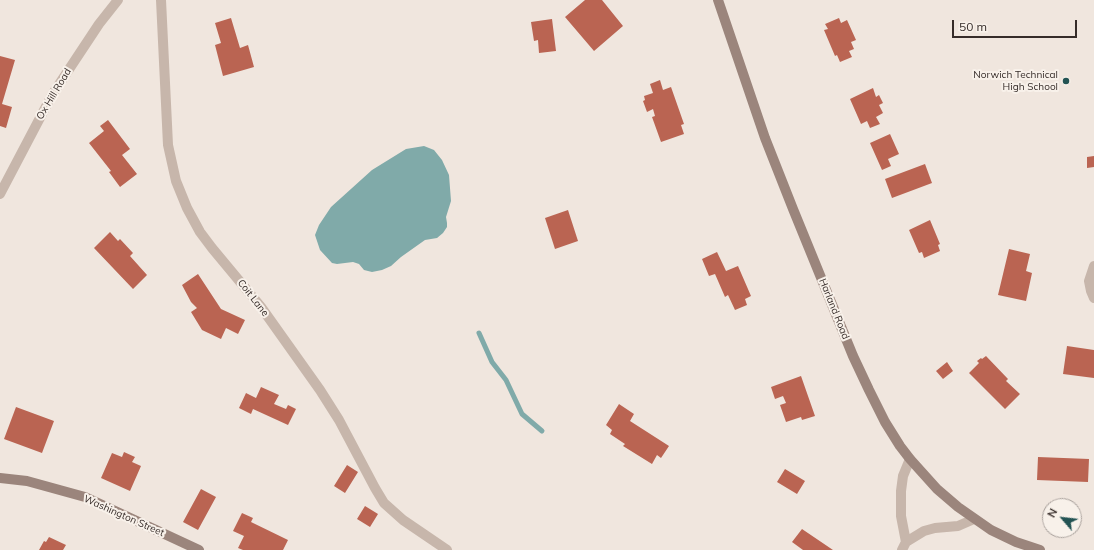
<!DOCTYPE html>
<html>
<head>
<meta charset="utf-8">
<style>
  body { margin:0 }
  #map { position:relative; width:1094px; height:550px; overflow:hidden; background:#f0e6de; font-family:Mulish,sans-serif }
  canvas { display:block }
  .north { position:absolute; left:1042px; top:498px; width:40px; height:40px; box-sizing:border-box; background:#f8f1ea; border:1px solid #aaa29d; border-radius:50%; rotate:298deg; font-size:11px; font-weight:700; line-height:16px; text-align:center; color:#362c29 }
  .north::after { content:''; display:block; margin:auto; width:14px; height:18px; background:#235353; clip-path:polygon(50% 0,100% 100%,50% 72%,0 100%) }
  .scale { position:absolute; left:952px; top:20px; width:125px; height:18px; box-sizing:border-box; border:2px solid #362c29; border-top:0; padding-left:5px; font-size:12px; line-height:14px; white-space:nowrap; color:#362c29; -webkit-text-stroke:3px #f8f1ea; paint-order:stroke }
</style>
</head>
<body>
<div id="map">
<canvas width="1094" height="550"></canvas>
<div class="north">N</div>
<div class="scale">50 m</div>
</div>
<script>
const c = document.querySelector('canvas').getContext('2d');
c.lineJoin = 'round';
function fillPath(path, color) { c.fillStyle = color; c.fill(path, 'evenodd'); }
const toPath = rows => new Path2D(rows.map(r => 'M' + r).join(''));
function stroke(path, color, width, dash) { c.strokeStyle = color; c.lineWidth = width; c.lineCap = dash ? 'butt' : 'round'; c.setLineDash(dash || []); c.stroke(path); }
function drawText(font, color, halo, rows, align = 'center') {
  c.font = font + ' Mulish,sans-serif'; c.lineWidth = 4; c.setLineDash([]); c.textBaseline = 'middle'; c.strokeStyle = halo; c.fillStyle = color; for (const [text, x, y, turn = 0] of rows) {
    c.save(); c.translate(x, y); c.rotate((+turn || 0) * Math.PI / 180); c.textAlign = isNaN(turn) ? turn : align; if (halo) c.strokeText(text, 0, 0); c.fillText(text, 0, 0); c.restore();
  }
}
fillPath(toPath([
  [424,146,434,150,442,160,449,175,451,201,446,217,447,223,447,227,443,233,437,238,425,240,401,257,391,266,382,270,372,272,364,270,359,264,353,262,337,264,332,263,320,250,315,235,319,225,331,207,372,170,406,149]
]), '#80aaa9');
stroke(toPath([
  [479,333,492,362,506,380,522,414,542,431]
]), '#80aaa9', 5);
fillPath(toPath([
  [585,0,602,0,623,26,594,51,565,17],
  [231,18,240,48,248,45,254,67,223,76,215,45,221,43,215,23],
  [839,18,841,23,847,20,856,40,851,42,854,49,849,51,852,57,840,62,837,55,835,56,824,30,828,29,825,24],
  [552,19,556,51,539,53,538,40,534,41,531,22],
  [0,56,15,60,2,104,12,107,6,128,0,126],
  [660,80,663,90,671,87,684,124,681,125,684,134,661,142,652,117,655,116,653,109,647,112,643,101,645,100,644,96,653,93,650,84],
  [873,88,876,97,879,95,883,103,879,105,883,113,876,117,880,124,870,128,867,121,861,124,850,99],
  [108,120,130,149,122,155,137,174,120,187,109,172,111,171,89,143,104,131,100,126],
  [890,134,899,154,888,159,891,166,882,170,870,143],
  [1094,156,1094,167,1087,168,1087,157],
  [925,164,932,183,892,198,885,179],
  [568,210,578,241,555,249,545,218],
  [930,220,940,244,938,245,940,251,924,258,922,252,919,253,909,230],
  [110,232,118,241,120,239,133,253,130,256,147,275,133,289,94,248],
  [1009,249,1030,254,1026,271,1032,273,1026,301,998,295],
  [717,252,726,271,738,266,751,296,745,299,747,305,735,310,728,295,725,297,715,274,709,276,702,259],
  [198,274,221,309,245,320,238,334,226,328,221,339,202,330,191,312,197,308,191,302,182,285],
  [1067,346,1094,350,1094,378,1063,374],
  [986,356,1008,379,1006,381,1020,394,1005,409,969,373,979,363,977,361,981,358,982,359],
  [947,362,953,371,943,379,936,371],
  [801,376,815,416,802,420,801,417,786,422,780,405,786,403,783,396,775,399,771,387],
  [261,387,279,395,274,404,286,409,288,405,296,409,288,425,253,409,251,414,239,408,246,393,256,398],
  [619,404,634,414,630,421,669,446,661,458,657,455,652,464,623,446,625,444,610,434,612,430,606,425],
  [16,407,54,421,42,453,4,439],
  [124,452,135,457,132,462,141,466,130,491,101,478,112,453,122,457],
  [1038,457,1089,459,1088,482,1037,480],
  [347,465,358,472,345,493,334,486],
  [785,469,805,481,797,494,777,482],
  [201,489,216,497,198,530,183,522],
  [365,506,378,514,370,527,357,519],
  [242,513,253,518,251,522,288,540,283,550,243,550,238,548,244,536,233,531],
  [802,529,833,550,803,550,792,542],
  [49,537,66,545,63,550,39,550,44,541,46,542]
]), '#ba6452');
stroke(toPath([
  [161,0,168,145,176,181,187,208,200,232,212,248,261,307,320,390,339,420,375,488,384,503,403,520,447,550],
  [0,194,52,95,99,24,118,0],
  [1094,266,1089,281,1091,291,1094,298],
  [906,542,901,516,901,491,903,476,910,459],
  [902,550,906,542,924,531,935,528,958,526,974,519]
]), '#c7b6ab', 10);
stroke(toPath([
  [718,0,765,138,793,209,853,356,869,390,885,422,900,446,910,459,937,489,958,507,991,530,1016,542,1040,550],
  [0,478,27,481,85,497,199,550]
]), '#9b857c', 10);
for (const [x, y, r, color] of [
  [1066,81,4,"#235353"]
]) { const dot = new Path2D(); dot.arc(x, y, r, 0, 2 * Math.PI); c.fillStyle = color; c.fill(dot); stroke(dot, '#f8f1ea', 1.5); }
drawText('10px', '#362c29', '#f8f1ea', [
  ["Norwich Technical",1058,75],
  ["High School",1058,87]
], 'right');
drawText('10px', '#362c29', '#f8f1ea', [
  ["Ox Hill Road",54,94,-59],
  ["Coit Lane",253,298,52],
  ["Harland Road",834,309,68],
  ["Washington Street",124,516,24]
]);
</script>
</body>
</html>
